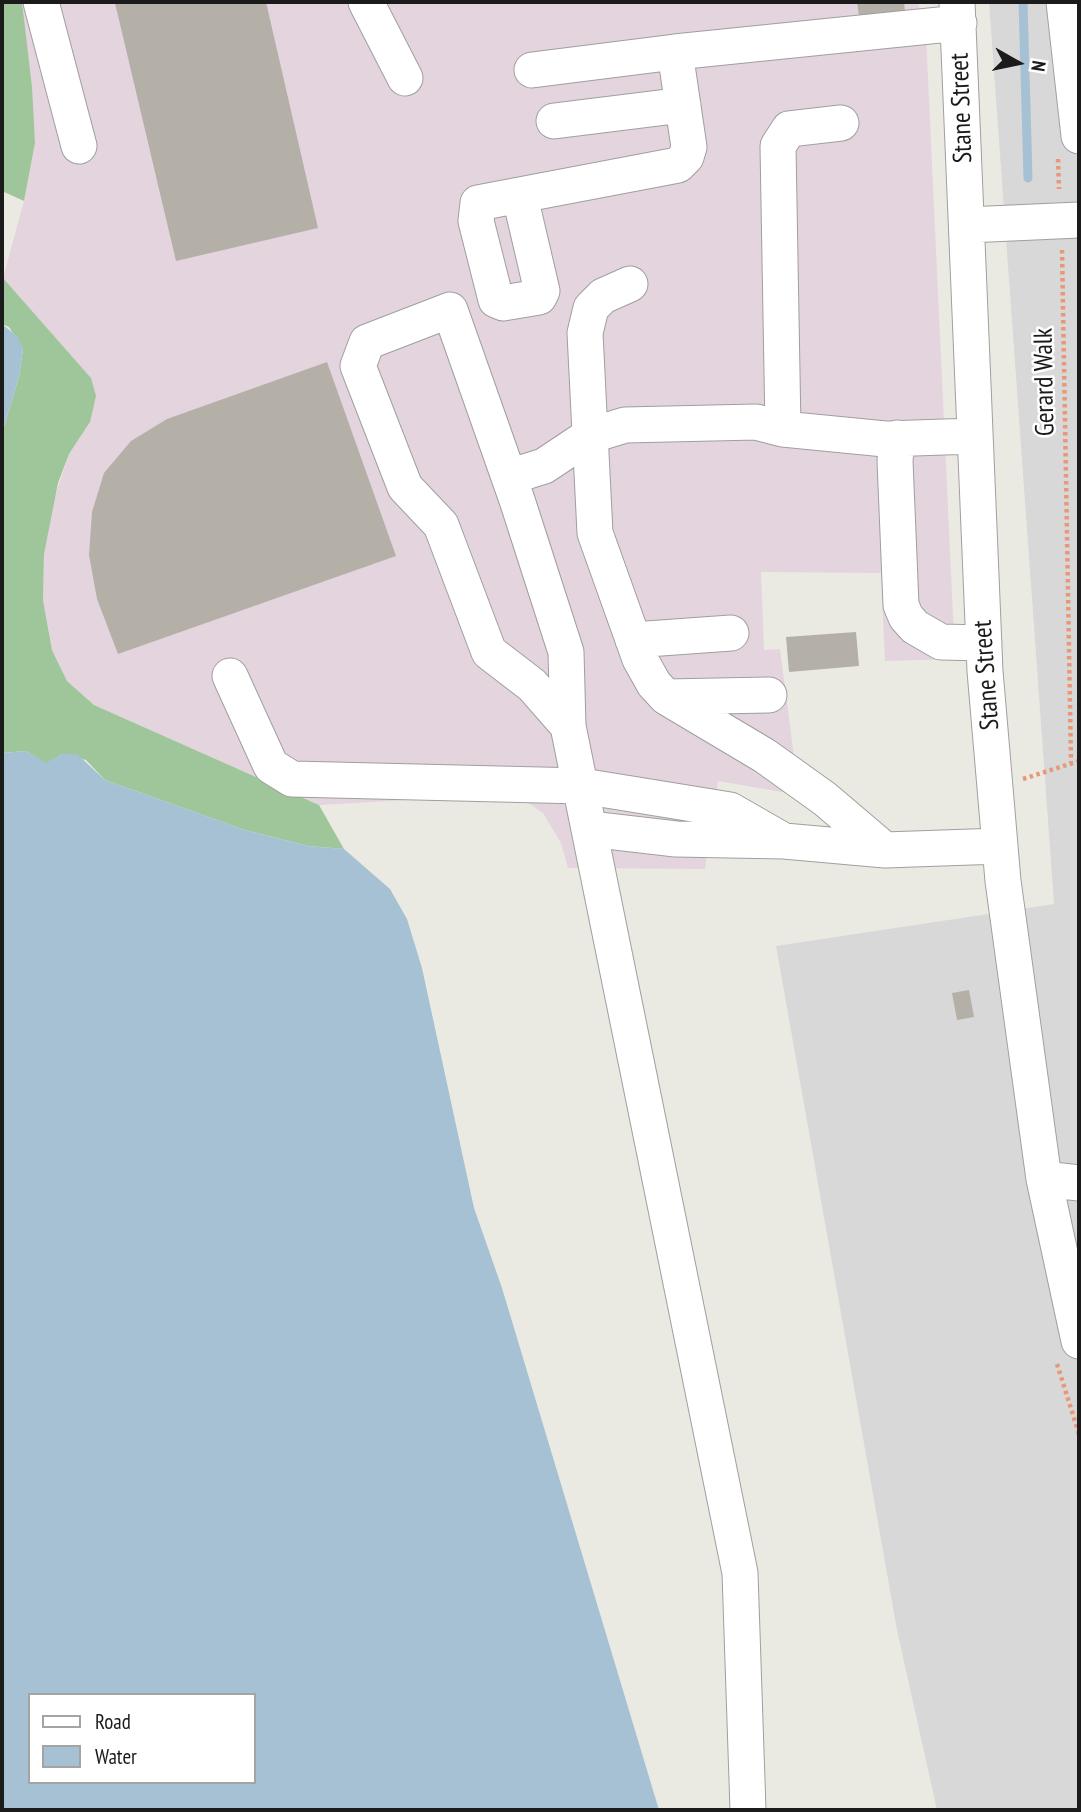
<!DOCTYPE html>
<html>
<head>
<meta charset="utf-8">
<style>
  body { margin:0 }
  #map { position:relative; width:1081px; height:1812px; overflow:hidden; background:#ebeae2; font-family:"PT Sans Narrow",sans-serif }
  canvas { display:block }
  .frame { position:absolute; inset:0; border:4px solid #1b1b1b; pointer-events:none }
  .legend { position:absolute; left:28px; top:1693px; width:228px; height:91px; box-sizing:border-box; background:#fff; border:2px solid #a4a4a4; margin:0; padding:9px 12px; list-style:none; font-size:21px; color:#1b1b1b }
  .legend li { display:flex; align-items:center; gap:14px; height:35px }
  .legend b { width:35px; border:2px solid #a4a4a4 }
  .north { position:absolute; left:983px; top:28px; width:70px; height:70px; -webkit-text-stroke:5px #fff; paint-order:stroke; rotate:99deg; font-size:19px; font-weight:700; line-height:28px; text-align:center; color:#1b1b1b }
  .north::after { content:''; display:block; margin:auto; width:24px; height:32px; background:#1b1b1b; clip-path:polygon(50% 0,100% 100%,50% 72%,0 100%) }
</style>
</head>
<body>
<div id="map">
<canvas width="1081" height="1812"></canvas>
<div class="frame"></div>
<ul class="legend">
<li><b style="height:9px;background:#fff"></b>Road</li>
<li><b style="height:19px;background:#a7c1d4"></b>Water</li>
</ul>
<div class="north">N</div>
</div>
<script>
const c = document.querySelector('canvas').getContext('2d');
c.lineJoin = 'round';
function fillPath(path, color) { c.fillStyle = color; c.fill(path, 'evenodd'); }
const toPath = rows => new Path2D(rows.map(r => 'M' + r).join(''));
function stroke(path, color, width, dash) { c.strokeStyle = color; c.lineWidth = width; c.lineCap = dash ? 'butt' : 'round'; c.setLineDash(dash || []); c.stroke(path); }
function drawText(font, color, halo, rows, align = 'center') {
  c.font = font + ' "PT Sans Narrow",sans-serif'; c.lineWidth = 5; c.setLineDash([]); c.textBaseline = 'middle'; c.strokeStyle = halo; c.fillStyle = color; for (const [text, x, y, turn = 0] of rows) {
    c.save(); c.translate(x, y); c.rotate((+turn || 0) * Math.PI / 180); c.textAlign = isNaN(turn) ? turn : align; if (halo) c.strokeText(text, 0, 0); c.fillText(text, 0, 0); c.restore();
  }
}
fillPath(toPath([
  [989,2,1079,2,1079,1810,937,1810,897,1630,776,946,1054,904]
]), '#d9d8d8');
fillPath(toPath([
  [22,2,918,2,926,35,955,659,885,661,881,573,761,572,764,650,780,649,799,795,718,781,705,869,568,868,561,843,543,813,525,801,499,795,319,805,94,705,67,681,52,650,43,600,44,554,51,508,69,454,90,422,91,378,3,278,24,201,35,143]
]), '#e4d4de');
fillPath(toPath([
  [2,2,22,2,32,87,35,143,24,201,2,191],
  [2,256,3,278,91,378,96,396,90,422,69,454,58,483,44,554,43,600,52,650,67,681,94,705,319,805,344,849,308,846,245,830,105,780,86,760,62,754,46,764,26,751,2,753,2,433,19,377,23,349,9,327,2,324]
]), '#9fc69b');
fillPath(toPath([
  [2,324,18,337,23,349,19,377,2,433],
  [26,751,46,763,62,754,77,754,105,780,245,830,308,846,344,849,390,889,407,919,422,968,474,1208,502,1288,659,1810,2,1810,2,753],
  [30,1695,254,1695,254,1782,30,1782]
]), '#a7c1d4');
stroke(toPath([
  [1023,2,1028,178]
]), '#a7c1d4', 9);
fillPath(toPath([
  [266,2,318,228,176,261,115,3],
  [857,2,904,2,905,12,859,16],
  [327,362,396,556,118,654,97,599,89,555,92,512,104,473,131,441,167,419],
  [856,632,859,666,789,672,786,637],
  [969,990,974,1017,957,1020,952,993]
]), '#b4b0a8');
const minor = toPath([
  [41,2,79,146],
  [366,2,405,78],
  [957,2,985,671,1003,881,1044,1179,1079,1341],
  [1064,2,1079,136],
  [532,70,675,52,959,23],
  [554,121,683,105],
  [841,123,789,129,778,146,783,429,885,439,974,436],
  [520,197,542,291,539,297,503,303,496,300,476,221,478,203,678,165,686,157,689,147,675,52],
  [967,225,1079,220],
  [630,284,603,296,591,308,585,333,595,533,640,659,654,684,666,697,765,756,825,799,885,850],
  [897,438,895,461,901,605,906,617,915,627,941,642,984,643],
  [509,477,544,466,589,436,625,425,756,422,783,429],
  [633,640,731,633],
  [230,676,271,766,292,779,582,786,730,810,784,841],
  [666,697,769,695],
  [568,726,532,685,489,652,441,525,405,487,358,366,367,342,450,310,517,500,566,652,568,726,740,1573,748,1810],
  [590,829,676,839,784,841,885,850,1000,846],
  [1044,1179,1079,1183]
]);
stroke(minor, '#9f9f9f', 37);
stroke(toPath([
  [1058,159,1059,189],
  [1062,250,1071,762],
  [1023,779,1079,761],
  [1057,1364,1079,1434]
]), '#e89876', 4.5, [3.5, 3.5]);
stroke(minor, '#fff', 35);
drawText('26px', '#1b1b1b', '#fff', [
  ["Stane Street",962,108,-92],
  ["Gerard Walk",1045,382,-91],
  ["Stane Street",987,675,-94]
]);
</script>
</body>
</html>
